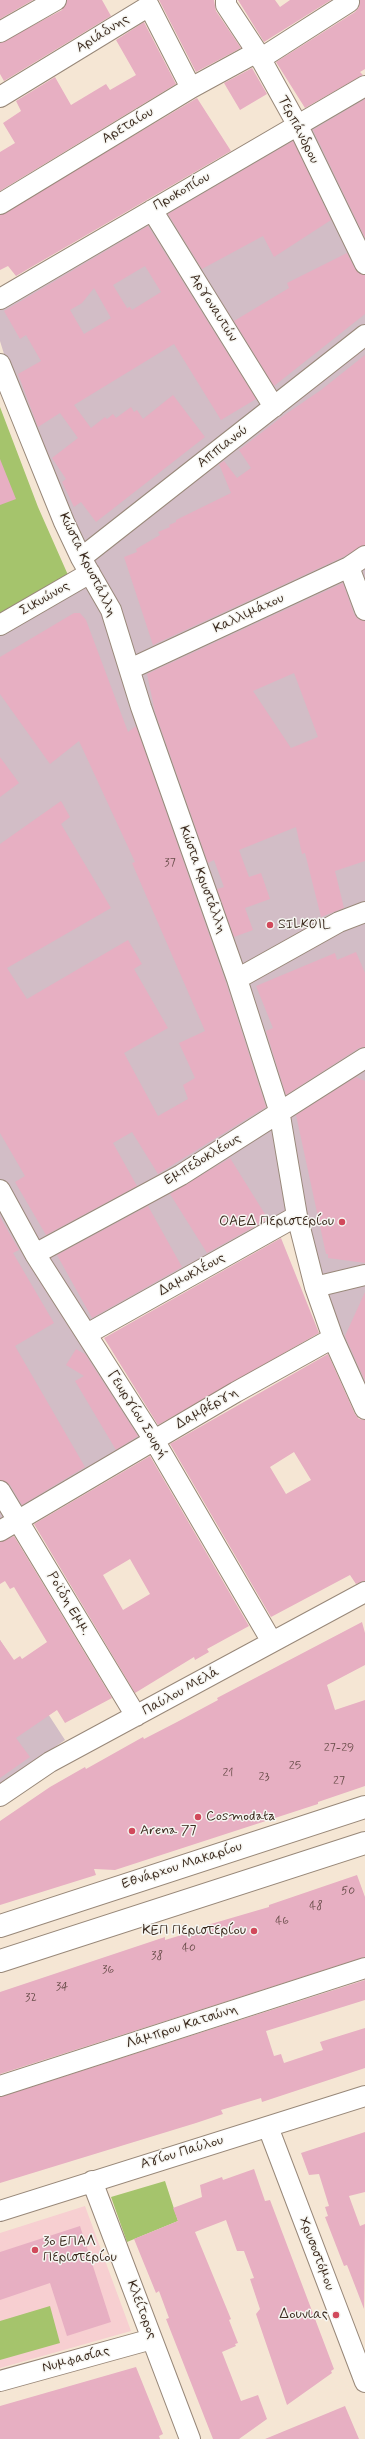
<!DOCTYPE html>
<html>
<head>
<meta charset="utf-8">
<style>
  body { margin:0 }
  canvas { display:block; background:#f5e6d4 }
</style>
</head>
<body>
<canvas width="365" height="2439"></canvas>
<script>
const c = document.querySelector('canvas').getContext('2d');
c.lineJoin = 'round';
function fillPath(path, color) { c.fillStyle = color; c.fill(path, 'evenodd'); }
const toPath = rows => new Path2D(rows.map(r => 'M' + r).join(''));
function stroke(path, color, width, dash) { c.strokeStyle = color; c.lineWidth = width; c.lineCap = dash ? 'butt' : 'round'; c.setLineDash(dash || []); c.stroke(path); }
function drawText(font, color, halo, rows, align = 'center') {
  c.font = font + ' Mynerve,sans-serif'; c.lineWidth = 3; c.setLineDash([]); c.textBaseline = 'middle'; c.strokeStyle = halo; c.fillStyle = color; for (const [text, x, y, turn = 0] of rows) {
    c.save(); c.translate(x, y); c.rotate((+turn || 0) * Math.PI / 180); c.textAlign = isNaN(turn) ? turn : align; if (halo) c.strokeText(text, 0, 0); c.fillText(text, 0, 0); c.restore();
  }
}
fillPath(toPath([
  [85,2206,131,2331,0,2368,0,2233]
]), '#f7cfd1');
fillPath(toPath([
  [365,92,365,1397,328,1314,303,1208,79,1335,144,1439,0,1524,0,632,94,578,13,383,0,341,0,304],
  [0,1640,65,1740,0,1785]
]), '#d2bdc6');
fillPath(toPath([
  [0,407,38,507,68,575,0,620],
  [165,2181,178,2221,127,2242,111,2197],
  [50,2306,60,2343,0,2360,0,2321]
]), '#a5c46c');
fillPath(toPath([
  [0,0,33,0,0,19],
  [67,0,102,0,111,16,4,81,0,74,0,43,62,10],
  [159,0,214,0,216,11,241,48,196,72],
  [238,0,275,0,280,7,290,0,331,0,264,42],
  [360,0,365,0,365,69,360,72,363,75,305,108,276,62,355,12,359,7],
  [144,22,176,84,0,191,0,152,15,143,3,123,21,111,16,101,55,77,71,105,106,84,110,90,136,75,116,40],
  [252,68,267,94,240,110,224,83],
  [197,98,231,151,16,276,8,266,0,270,0,215],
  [365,99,365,238,313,130],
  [293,141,331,220,274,257,263,236,202,269,168,214],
  [148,226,256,399,221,420,174,344,74,405,91,428,105,417,107,419,113,414,116,418,131,407,134,412,137,410,143,419,173,395,205,437,96,522,81,502,74,507,62,482,66,479,52,458,78,438,60,413,38,427,18,374,41,361,26,335,20,339,4,311],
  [145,266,161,292,132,310,130,307,127,308,113,285],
  [94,288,111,318,84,334,70,310,82,303],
  [347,253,355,269,365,275,365,314,274,386,234,321,289,288,287,283],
  [365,355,365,545,343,557,153,645,124,557,137,552,136,549,160,535,158,532,170,527,169,525,176,522,176,520,231,493,219,464,224,461,237,478,251,468,239,450,283,416,321,390],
  [0,459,16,499,0,505],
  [343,583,354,614,358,619,365,621,365,861,335,871,344,908,321,917,305,853,302,854,296,827,239,850,249,877,261,873,270,899,245,908,253,930,234,937,217,889,224,887,214,860,208,863,155,712,147,674],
  [294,673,318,737,291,748,253,691],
  [74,613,80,613,86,620,128,732,136,726,226,983,266,1107,158,1174,132,1132,113,1143,137,1186,46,1235,15,1182,25,1176,0,1133,0,844,61,801,70,817,61,824,111,908,7,968,27,999,128,940,142,964,134,969,168,1028,124,1053,158,1116,188,1099,183,1085,195,1078,179,1043,205,1031,132,863,135,862,79,741,50,764,0,694,0,657],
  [0,757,19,783,0,797],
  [356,952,365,973,365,1047,359,1048,286,1095,266,1031,273,1028,256,986,335,953,337,960],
  [356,1077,365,1081,365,1263,328,1258,328,1254,326,1254,296,1115],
  [230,1158,268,1219,207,1253,170,1194],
  [148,1206,182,1267,92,1318,57,1255],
  [0,1217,19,1250,13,1253,54,1323,15,1346,85,1467,22,1505,10,1485,0,1480],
  [281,1238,319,1333,158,1425,104,1338],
  [365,1292,365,1381,345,1336],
  [76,1349,85,1354,138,1436,116,1450,75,1381,84,1376,66,1365],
  [328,1354,355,1414,359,1419,365,1420,365,1581,356,1584,350,1575,271,1617,170,1444],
  [294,1452,311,1480,286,1494,270,1467],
  [150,1456,249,1626,207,1649,209,1652,195,1660,194,1657,135,1693,34,1524],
  [130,1559,150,1594,123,1610,103,1575],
  [14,1536,112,1698,65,1723,57,1710,16,1738,30,1757,0,1778,0,1640,14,1660,20,1656,22,1659,47,1642,14,1587,10,1589,5,1581,0,1584,0,1542],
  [362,1622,365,1633,365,1665,327,1685,335,1710,365,1700,365,1786,318,1802,318,1804,115,1870,94,1869,96,1875,0,1905,0,1821,50,1787,85,1767,86,1769,143,1737,144,1739,177,1722,218,1700,217,1698],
  [357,1875,365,1897,365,1957,0,2074,0,1992,165,1937,165,1940,205,1928,204,1926,269,1907,269,1905],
  [365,1980,365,2000,266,2031,274,2056,281,2054,284,2063,323,2050,320,2042,365,2028,365,2068,262,2102,261,2098,221,2110,223,2114,196,2123,0,2183,0,2097],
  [365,2132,365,2192,349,2196,360,2226,365,2224,364,2309,347,2265,344,2266,325,2217,328,2216,325,2207,329,2206,319,2174,309,2175,301,2153],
  [254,2169,265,2201,270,2200,334,2369,331,2371,332,2373,287,2405,256,2314,260,2309,250,2279,254,2278,244,2251,237,2251,226,2220,195,2232,231,2319,229,2320,238,2343,235,2344,236,2346,222,2352,241,2401,258,2395,267,2419,239,2439,213,2439,166,2319,169,2318,159,2291,156,2293,134,2239,178,2221,173,2208,202,2197,200,2185,222,2177,223,2180],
  [80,2226,111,2322,67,2336,50,2283,0,2300,0,2252],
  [136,2367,163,2434,159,2436,160,2439,0,2439,0,2406],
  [345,2406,359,2439,265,2439]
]), '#e7afc2');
const minor = toPath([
  [226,0,226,5,257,52,298,126,365,264],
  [0,32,56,0],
  [260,59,349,2],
  [0,97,149,6,191,88],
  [0,204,191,88,257,52],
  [152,210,274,407],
  [0,299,365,86],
  [0,364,64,522,81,558,111,610,141,707,237,979,279,1110,297,1216,315,1287,333,1338,365,1409],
  [81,558,365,335],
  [349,567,365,610],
  [0,625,90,573],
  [130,669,349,567,365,556],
  [237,979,339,922,365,912],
  [0,1190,35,1254,154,1440,272,1642],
  [35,1254,181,1175,365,1058],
  [315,1287,365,1275],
  [87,1334,297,1216],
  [0,1491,136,1716],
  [0,1531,236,1392,333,1338],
  [0,1796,50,1762,365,1592],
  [0,2086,365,1968],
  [268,2127,365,2382],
  [92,2181,190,2439],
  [0,2211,365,2096],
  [0,2381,152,2339]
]);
const major = toPath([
  [0,1926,365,1807],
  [0,1961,365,1843]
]);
stroke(minor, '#988879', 22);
stroke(major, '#988879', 24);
stroke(minor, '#fff', 20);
stroke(major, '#fff', 22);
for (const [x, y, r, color] of [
  [270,925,4,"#d1495b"],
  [342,1222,4,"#d1495b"],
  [198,1817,4,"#d1495b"],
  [132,1831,4,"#d1495b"],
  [254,1931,4,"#d1495b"],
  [35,2250,4,"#d1495b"],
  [336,2315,4,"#d1495b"]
]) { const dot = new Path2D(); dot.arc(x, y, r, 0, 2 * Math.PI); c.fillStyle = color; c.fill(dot); stroke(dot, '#f6f6f2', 1.5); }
drawText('12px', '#664b47', null, [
  ["37",170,863],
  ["27-29",339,1748],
  ["25",295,1766],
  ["21",228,1773],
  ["23",264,1777],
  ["27",339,1781],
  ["50",348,1891],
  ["48",316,1906],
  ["46",282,1921],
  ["40",189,1948],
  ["38",157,1956],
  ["36",108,1970],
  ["34",62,1987],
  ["32",31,1998]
]);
drawText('14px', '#3b2a1e', '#f6f6f2', [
  ["Αριάδνης",103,34,-32],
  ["Αρεταίου",128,126,-31],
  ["Τερπάνδρου",298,130,63],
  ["Προκοπίου",182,192,-30],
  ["Αργοναυτών",213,308,58],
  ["Αππιανού",223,447,-38],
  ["Κώστα Κρυστάλλη",87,565,64],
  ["Σικυώνος",45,599,-30],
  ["Καλλιμάχου",249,614,-25],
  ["Κώστα Κρυστάλλη",202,880,70],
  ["Εμπεδοκλέους",203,1160,-31],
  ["Δαμοκλέους",192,1275,-29],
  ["Δαμβέργη",207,1409,-30],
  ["Γεωργίου Σουρή",137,1415,58],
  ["Ροϊδη Εμμ.",68,1604,59],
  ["Παύλου Μελά",181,1692,-29],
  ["Εθνάρχου Μακαρίου",182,1866,-18],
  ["Λάμπρου Κατσώνη",182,2027,-18],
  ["Αγίου Παύλου",182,2153,-17],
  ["Χρυσοστόμου",316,2254,69],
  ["Κλείτορος",141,2310,69],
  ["Νυμφασίας",76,2360,-15]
]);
drawText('14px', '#3b2a1e', '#f6f6f2', [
  ["SILKOIL",278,925],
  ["ΟΑΕΔ Περιστερίου",334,1222,"right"],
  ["Cosmodata",206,1817],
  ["Arena 77",140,1831],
  ["ΚΕΠ Περιστερίου",246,1931,"right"],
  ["3ο ΕΠΑΛ",43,2242],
  ["Περιστερίου",43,2258],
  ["Δουνιας",328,2315,"right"]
], 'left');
</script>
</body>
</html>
